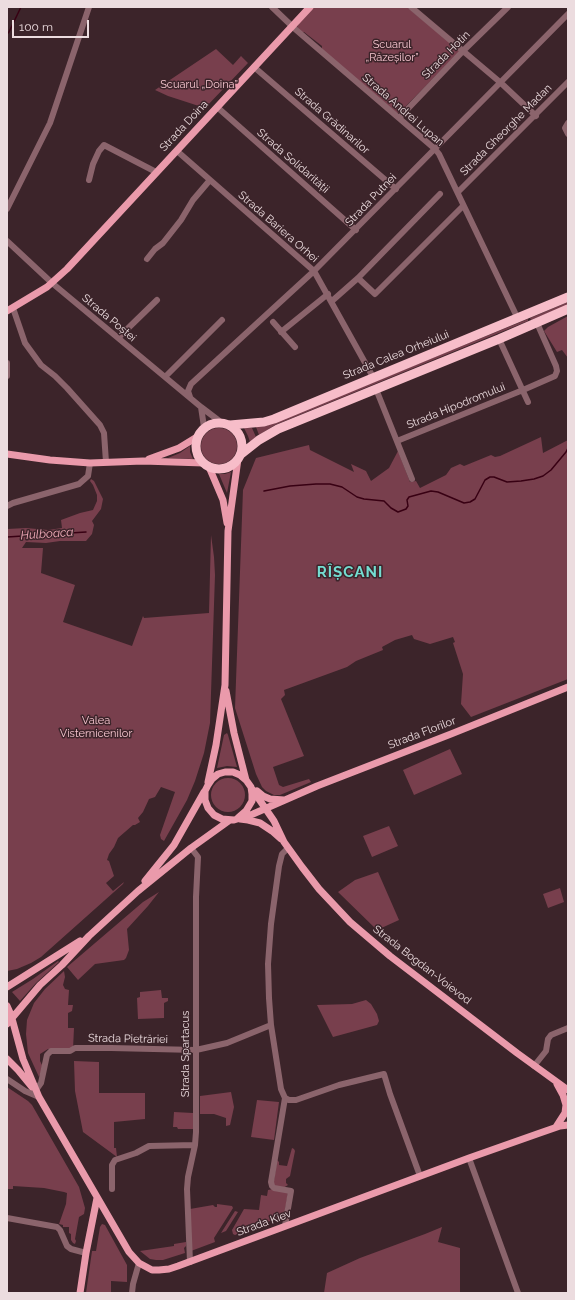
<!DOCTYPE html>
<html>
<head>
<meta charset="utf-8">
<style>
  body { margin:0 }
  #map { position:relative; width:575px; height:1300px; overflow:hidden; background:#3c242a; font-family:Raleway,sans-serif }
  canvas { display:block }
  .frame { position:absolute; inset:0; border:8px solid #ecdcdf; pointer-events:none }
  .scale { position:absolute; left:12px; top:20px; width:77px; height:18px; box-sizing:border-box; border:2px solid #ecdcdf; border-top:0; padding-left:5px; font-size:12px; line-height:14px; white-space:nowrap; color:#ecdcdf; -webkit-text-stroke:3px #3c242a; paint-order:stroke }
</style>
</head>
<body>
<div id="map">
<canvas width="575" height="1300"></canvas>
<div class="frame"></div>
<div class="scale">100 m</div>
</div>
<script>
const c = document.querySelector('canvas').getContext('2d');
c.lineJoin = 'round';
function fillPath(path, color) { c.fillStyle = color; c.fill(path, 'evenodd'); }
const toPath = rows => new Path2D(rows.map(r => 'M' + r).join(''));
function stroke(path, color, width, dash) { c.strokeStyle = color; c.lineWidth = width; c.lineCap = dash ? 'butt' : 'round'; c.setLineDash(dash || []); c.stroke(path); }
function drawText(font, color, halo, rows, align = 'center') {
  c.font = font + ' Raleway,sans-serif'; c.lineWidth = 3; c.setLineDash([]); c.textBaseline = 'middle'; c.strokeStyle = halo; c.fillStyle = color; for (const [text, x, y, turn = 0] of rows) {
    c.save(); c.translate(x, y); c.rotate((+turn || 0) * Math.PI / 180); c.textAlign = isNaN(turn) ? turn : align; if (halo) c.strokeText(text, 0, 0); c.fillText(text, 0, 0); c.restore();
  }
}
fillPath(toPath([
  [314,7,407,7,460,51,401,111,397,113,322,50,322,46,304,32,301,32,297,27,299,23],
  [216,49,233,65,241,56,248,63,205,108,168,96,155,90],
  [568,302,568,305,531,320,530,318],
  [568,316,568,358,562,350,557,352,544,331,548,327],
  [528,319,528,321,275,425,259,435,256,427,266,426],
  [244,428,252,428,256,437,250,442,248,436],
  '201 446a18 18 0 1 1 36 0a18 18 0 1 1-36 0Z',
  [541,437,543,453,568,440,568,679,471,717,461,704,463,674,453,643,455,642,453,637,430,644,414,639,412,635,395,640,382,647,383,650,356,661,347,667,284,690,285,695,281,699,304,756,273,767,279,785,283,787,309,779,311,782,280,795,274,795,266,791,262,787,256,774,235,708,243,490,256,458,309,445,310,450,354,472,351,464,366,471,371,481,389,468,398,451,410,482,416,481,420,488,446,475,451,468,460,464,464,466,491,455,495,457,500,456],
  [190,446,190,452,193,459,168,458,180,453],
  [231,472,227,493,219,474,225,474],
  [91,479,94,481,103,499,101,509,92,521,94,525,92,534,86,541,60,541,46,543,26,542,22,548,43,548,41,573,75,585,63,622,132,646,143,616,144,618,209,613,211,535,214,557,215,575,210,723,204,753,195,781,187,800,164,841,161,839,160,835,175,792,161,787,155,797,149,799,143,812,138,818,140,822,135,825,133,825,118,838,114,847,109,854,107,860,109,861,114,876,106,883,113,891,124,882,123,884,41,957,31,963,17,969,7,971,7,529,26,528,48,530,62,528,61,520,80,513,93,510,97,501,97,495,93,485,90,481],
  [227,733,228,735,237,767,227,766,217,768,224,735],
  [450,749,462,774,414,795,403,770],
  '211 795a17 17 0 1 1 34 0a17 17 0 1 1-34 0Z',
  [389,826,398,846,372,857,363,836],
  [378,872,399,920,377,930,338,892,355,880],
  [560,888,564,902,548,908,543,894],
  [159,892,148,906,127,929,129,950,126,958,124,960,95,964,78,980,67,967,143,902],
  [58,961,59,962,36,983,20,1001,12,992,33,979],
  [64,971,65,977,63,985,65,989,69,990,68,1005,73,1005,72,1011,68,1013,68,1028,74,1028,73,1049,48,1049,40,1054,40,1061,43,1067,39,1077,28,1053,26,1034,27,1020,34,1003,45,989],
  [161,990,162,998,168,998,168,1001,164,1003,164,1018,138,1019,137,998,140,997,140,992],
  [366,1000,371,1004,377,1014,379,1021,377,1025,333,1037,317,1005,352,1004],
  [74,1061,99,1062,99,1093,145,1093,145,1119,114,1122,114,1148,116,1148,117,1157,83,1132,75,1091],
  [7,1087,28,1101,32,1105,79,1187,85,1208,84,1214,79,1217,75,1239,76,1241,75,1244,73,1243,71,1240,71,1234,69,1233,69,1227,63,1227,63,1225,59,1224,66,1204,67,1193,64,1192,44,1188,13,1186,13,1189,7,1189],
  [231,1092,234,1107,230,1125,226,1126,226,1118,214,1114,200,1114,200,1096],
  [257,1100,279,1102,274,1140,251,1137],
  [174,1112,193,1113,193,1129,178,1129,177,1127,173,1127],
  [292,1148,294,1149,295,1151,290,1176,286,1179,286,1183,288,1185,283,1188,273,1187,277,1160,279,1162,279,1165,287,1166],
  [273,1189,288,1193,284,1216,259,1225,258,1221,246,1228,247,1230,235,1235,233,1234,232,1230,244,1209,259,1210,261,1195,267,1196,268,1190],
  [217,1204,232,1206,233,1208,214,1238,215,1242,191,1251,190,1209,213,1205,215,1207,217,1207],
  [235,1211,238,1212,226,1231,221,1233],
  [102,1224,105,1225,127,1265,127,1282,111,1281,111,1293,86,1293,92,1251,96,1251,100,1227],
  [442,1227,438,1242,460,1248,460,1293,324,1293,327,1273,360,1258,425,1234],
  [186,1242,186,1246,184,1248,185,1253,163,1260,156,1260,150,1259,140,1251,174,1246,174,1244]
]), '#783f4d');
stroke(toPath([
  [7,34,9,32,21,7],
  [264,491,290,486,316,484,330,484,342,487,357,497,364,499,384,501,391,508,398,512,406,509,408,506,407,500,409,497,431,491,438,492,464,503,470,502,475,499,485,480,490,477,494,477,507,482,521,481,534,479,543,476,551,470,566,452,568,448],
  [7,537,86,532]
]), '#380013', 1.5);
stroke(toPath([
  [272,7,295,29,435,149,439,154,518,319],
  [411,7,501,83,536,116],
  [254,67,396,189],
  [217,107,356,230],
  [399,118,464,50,508,7],
  [568,123,565,128,568,134],
  [177,151,314,271,373,377],
  [89,180,93,164,99,151,104,145,156,172],
  [458,192,568,82],
  [7,209,50,123,89,7],
  [7,241,52,283,201,407,222,423],
  [147,259,155,249,163,243,181,220,193,200,210,180],
  [358,278,375,294,463,206],
  [332,301,358,278,440,194],
  [13,308,25,343,41,365,55,376,67,388,100,425,104,433,106,462],
  [273,322,295,347],
  [281,332,328,294],
  [118,338,157,300],
  [499,339,528,402],
  [7,363,7,376],
  [165,377,222,320],
  [376,389,412,479],
  [190,397,188,391,191,384,314,271,568,14],
  [201,407,204,427],
  [397,441,523,390,555,376,557,371,556,366,537,323],
  [7,506,13,503,79,484,88,476,90,463],
  [534,1066,546,1051,548,1039,551,1035,568,1028],
  [7,1079,25,1091,39,1097],
  [36,1090,41,1083,47,1055,51,1051,70,1051,75,1048,111,1048,196,1050,227,1043,271,1025],
  [285,1098,289,1100,296,1100,339,1085,384,1074,390,1094,420,1176],
  [469,1158,518,1293],
  [112,1189,112,1165,115,1160,136,1153,149,1146,195,1145],
  [7,1218,57,1227,60,1230,67,1246,71,1249,86,1253],
  [285,1226,291,1191,274,1188,272,1186,271,1182,285,1098,281,1089,271,1025,269,998,268,964,271,924,279,866,282,854,288,848],
  [190,1262,187,1189,188,1177,195,1145,196,1132,196,897,198,857,191,848],
  [132,1293,133,1284,139,1263]
]), '#8b646c', 6);
stroke(toPath([
  [7,311,47,287,67,269,310,7],
  [7,454,50,460,90,463,143,461,204,463],
  [149,459,179,448,197,437],
  [209,467,223,500,227,523],
  [226,691,234,733,246,780],
  [208,782,216,745,225,685,228,531,238,459],
  [252,789,274,821,284,842,302,867,319,889,350,922,390,956,517,1053,568,1090],
  [257,791,263,796,270,799,284,800],
  [238,818,246,811,252,801,252,794,251,787,246,780,240,775,233,772,225,772,218,774,212,779,208,785,205,791,205,800,208,808,214,815,222,819,234,820,253,814,317,786,451,734,568,687],
  [240,819,248,820,260,823,272,831,281,839],
  [145,881,174,845,204,792],
  [7,987,80,941],
  [7,1006,11,1015,23,1059,39,1097,129,1252,139,1263,152,1270,159,1270,169,1269,178,1266,469,1158,537,1134,560,1126,568,1125],
  [7,1024,40,985,62,965,89,936,138,891,191,848,230,820],
  [7,1059,18,1070,32,1087],
  [556,1127,565,1113,566,1105,563,1095,557,1084],
  [80,1293,86,1253,97,1198]
]), '#ea9aab', 7);
stroke(toPath([
  '196 446a23 23 0 1 1 46 0a23 23 0 1 1-46 0Z',
  [230,425,264,422,274,419,568,297],
  [240,455,259,440,278,429,499,339,568,309]
]), '#f7bdc9', 9);
drawText('11px', '#f8c6d0', '#3c242a', [
  ["Scuarul",392,45],
  ["„Răzeșilor”",392,58],
  ["Scuarul „Doina”",199,85],
  ["Valea",96,721],
  ["Visternicenilor",96,734]
]);
drawText('11px', '#ecdcdf', '#3c242a', [
  ["Strada Hotin",446,55,-45],
  ["Strada Andrei Lupan",403,110,41],
  ["Strada Grădinarilor",332,121,41],
  ["Strada Doina",184,126,-47],
  ["Strada Gheorghe Madan",506,130,-45],
  ["Strada Solidarității",293,161,41],
  ["Strada Putnei",371,200,-46],
  ["Strada Bariera Orhei",278,227,41],
  ["Strada Poștei",109,318,40],
  ["Strada Calea Orheiului",396,355,-22],
  ["Strada Hipodromului",456,406,-22],
  ["Strada Florilor",422,733,-21],
  ["Strada Bogdan-Voievod",422,965,38],
  ["Strada Pietrăriei",128,1039,1],
  ["Strada Spartacus",186,1054,-90],
  ["Strada Kiev",264,1223,-20]
]);
drawText('italic 12px', '#f4acbb', '#3c242a', [
  ["Hulboaca",47,534,-4]
]);
c.letterSpacing = '1px';
drawText('bold 15px', '#74ddd1', '#3c242a', [
  ["RÎȘCANI",350,572]
]);
c.letterSpacing = '0px';
</script>
</body>
</html>
